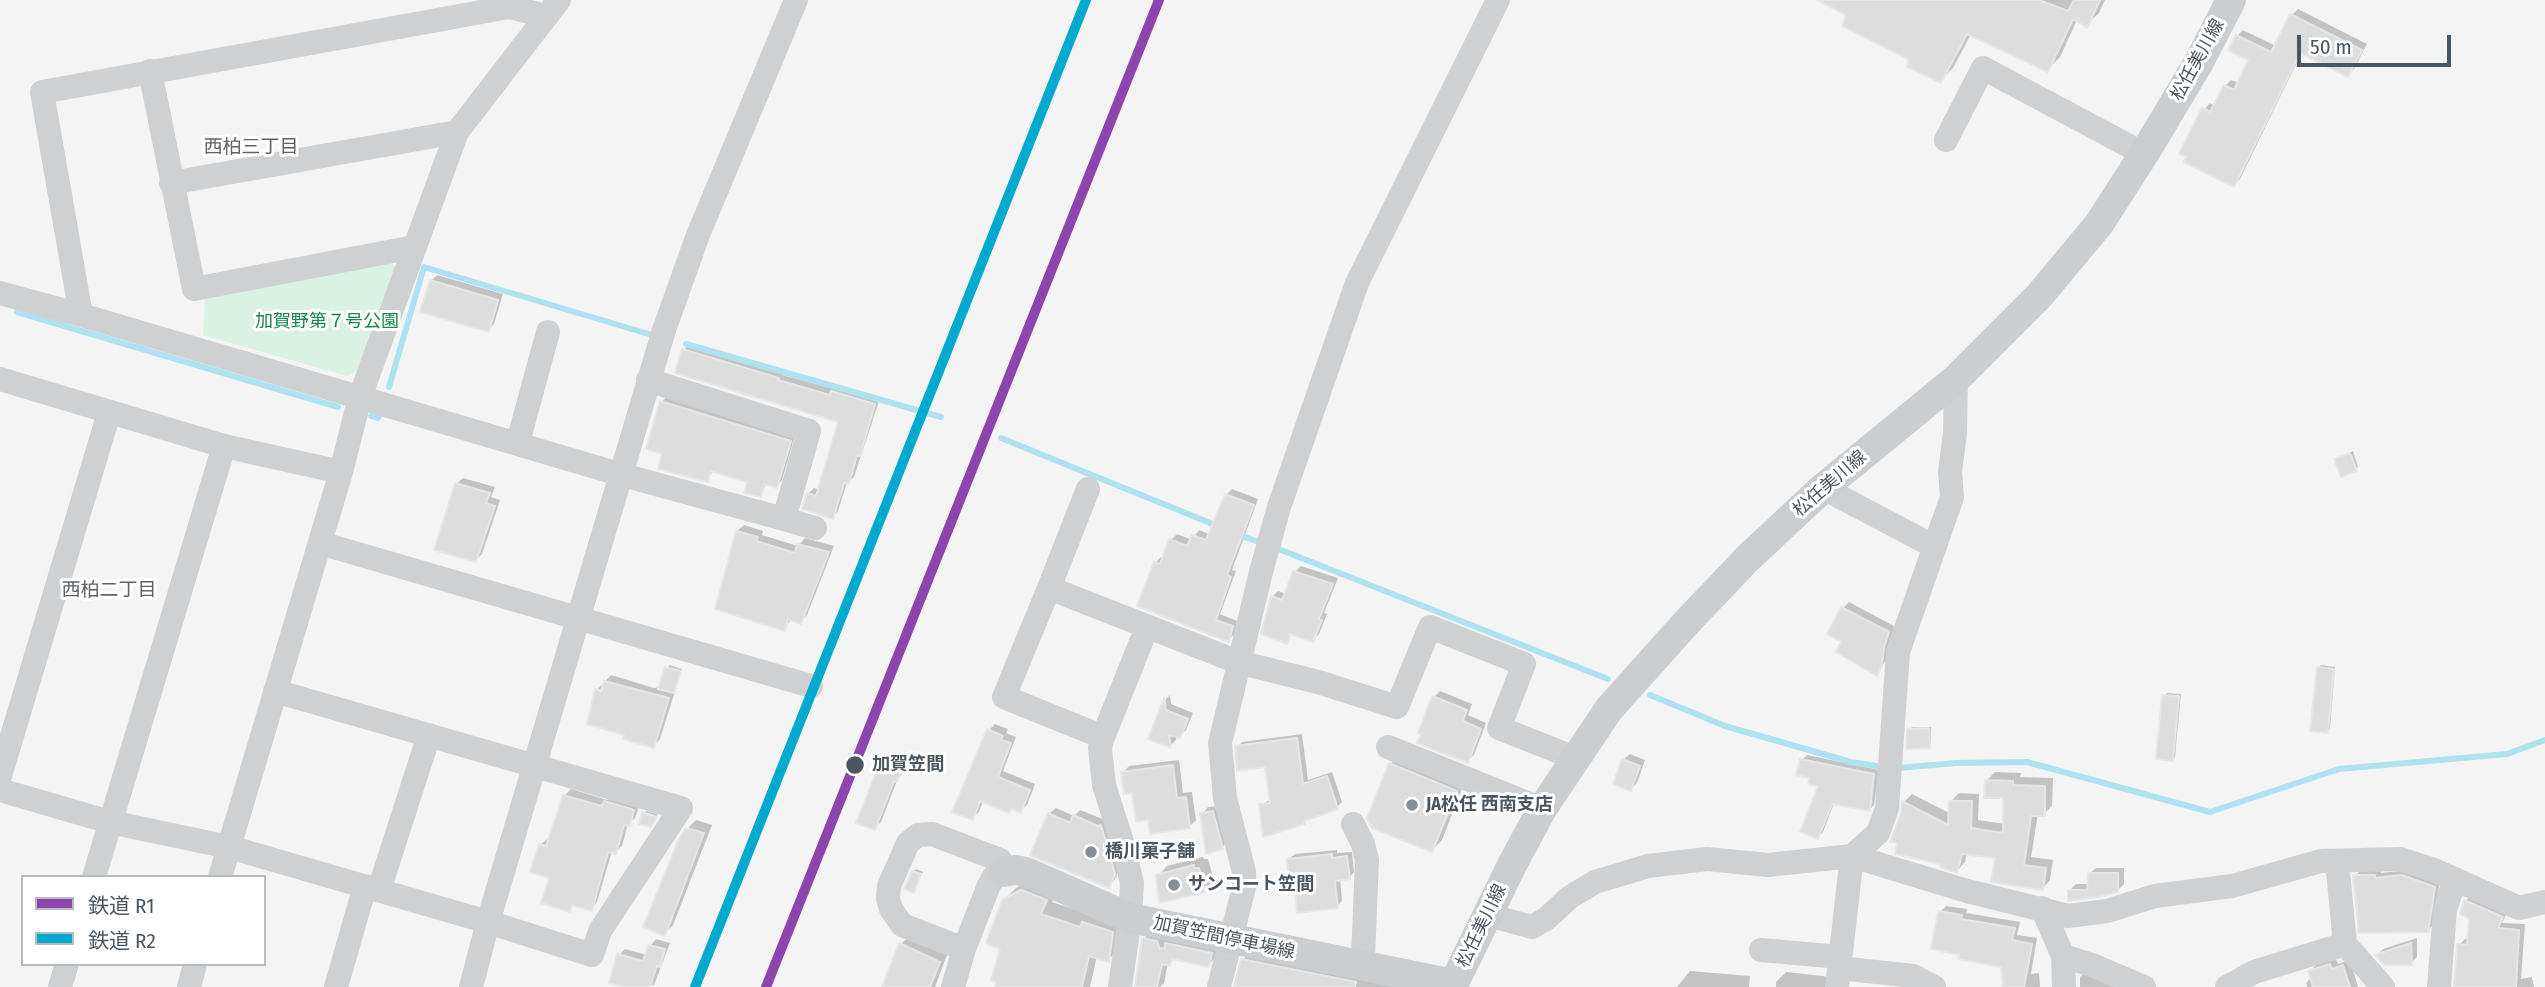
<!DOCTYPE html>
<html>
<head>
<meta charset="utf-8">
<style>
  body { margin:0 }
  #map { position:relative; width:2545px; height:987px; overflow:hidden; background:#f4f4f4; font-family:"Fira Sans Condensed","Noto Sans JP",sans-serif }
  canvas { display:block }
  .legend { position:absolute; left:21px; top:875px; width:245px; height:91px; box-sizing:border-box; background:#fff; border:2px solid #b7bbc0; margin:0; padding:9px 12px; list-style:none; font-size:21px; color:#4a5661 }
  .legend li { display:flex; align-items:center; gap:14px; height:35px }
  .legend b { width:35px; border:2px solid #b7bbc0 }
  .scale { position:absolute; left:2297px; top:35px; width:154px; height:32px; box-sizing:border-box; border:4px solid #4a5661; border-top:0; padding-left:9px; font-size:21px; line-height:24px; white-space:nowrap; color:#4a5661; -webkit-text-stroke:5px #fff; paint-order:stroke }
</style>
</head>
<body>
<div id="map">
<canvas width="2545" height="987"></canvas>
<ul class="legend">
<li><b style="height:9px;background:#8e44ad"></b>鉄道 R1</li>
<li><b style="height:9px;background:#00a9ce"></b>鉄道 R2</li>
</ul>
<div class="scale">50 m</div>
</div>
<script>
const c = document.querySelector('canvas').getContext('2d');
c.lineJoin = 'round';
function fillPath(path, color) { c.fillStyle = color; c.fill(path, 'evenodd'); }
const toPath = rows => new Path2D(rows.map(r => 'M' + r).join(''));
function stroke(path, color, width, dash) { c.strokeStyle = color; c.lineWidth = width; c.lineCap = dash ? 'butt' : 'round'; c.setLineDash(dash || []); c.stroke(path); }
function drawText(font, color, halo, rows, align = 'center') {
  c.font = font + ' "Fira Sans Condensed","Noto Sans JP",sans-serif'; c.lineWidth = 6; c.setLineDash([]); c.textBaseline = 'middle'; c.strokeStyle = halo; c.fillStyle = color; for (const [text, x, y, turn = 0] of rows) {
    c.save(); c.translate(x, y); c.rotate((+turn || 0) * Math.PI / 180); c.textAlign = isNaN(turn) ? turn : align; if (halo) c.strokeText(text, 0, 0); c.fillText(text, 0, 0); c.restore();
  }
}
fillPath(toPath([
  [391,261,396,268,362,368,347,376,203,335,205,298]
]), '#d9f2e3');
fillPath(toPath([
  [1821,0,2105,0,2099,13,2086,25,2077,20,2060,57,2048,69,1971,34,1953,68,1940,81,1848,14],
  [2298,9,2367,44,2354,69,2348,75,2302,52,2240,179,2234,185,2204,110,2210,103,2215,106,2225,86,2231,80,2239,83,2251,60,2237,36,2243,30,2276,46,2292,15],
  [437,275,503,294,494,324,488,330,431,281],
  [689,344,783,373,782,375,835,389,838,386,880,398,854,477,847,482,838,511,833,517,808,494,814,488,820,490,840,421,684,350],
  [667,396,795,435,782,480,777,486,767,483,760,495,749,481,714,470,707,480,664,453,662,402],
  [2353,451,2358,467,2356,469,2336,459],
  [463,478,495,487,491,497,500,500,482,554,476,560,456,484],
  [1232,489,1258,499,1232,570,1236,571,1220,614,1237,621,1234,635,1228,640,1155,563,1161,557,1164,558,1171,540,1177,534,1192,540,1199,530,1211,535,1226,495],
  [744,525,763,531,762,535,798,546,805,538,834,546,807,615,801,621,792,618,784,629,737,531],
  [1301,566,1338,578,1324,613,1327,614,1319,634,1313,640,1293,633,1286,642,1272,597,1278,591,1286,594,1295,572],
  [1849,602,1894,626,1888,657,1877,674,1844,641,1843,608],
  [669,665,682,669,660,739,654,746,597,690,611,675,654,688,661,687],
  [2321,665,2335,667,2330,729,2327,731,2318,668],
  [1440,691,1472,704,1468,715,1486,723,1474,755,1467,761,1434,697],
  [2167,693,2181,694,2175,757,2172,759,2164,696],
  [1170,695,1171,704,1193,713,1186,730,1179,736,1176,735,1176,740,1170,746,1150,738,1166,699],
  [995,724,1008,729,1006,733,1016,737,1003,771,1035,784,1027,805,1021,811,983,801,979,812,972,818,989,730],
  [1912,727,1931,727,1931,744,1929,746,1909,730],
  [1302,734,1308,780,1332,772,1342,802,1337,807,1310,817,1304,823,1261,805,1271,799,1266,765,1237,747,1242,742],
  [889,752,908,760,903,773,898,778,881,822,874,828,883,759],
  [1630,754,1645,760,1637,783,1631,789,1623,760],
  [1400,755,1465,781,1442,840,1432,850,1390,764],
  [1807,755,1879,770,1874,805,1869,810,1834,803,1823,832,1818,837,1821,785,1802,760],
  [1179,760,1183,793,1192,792,1196,820,1189,827,1150,818,1123,773,1129,766],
  [1995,772,2021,773,2020,777,2053,778,2052,806,2044,814,2038,814,2031,857,2053,860,2050,880,2042,889,1997,856,1967,853,1965,862,1957,871,1942,863,1903,813,1904,802,1912,794,1951,814,1951,801,1959,793,1979,794,1978,820,2005,824,2005,796,1986,781],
  [571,789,607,800,612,796,640,804,635,818,628,824,622,846,615,852,612,851,597,902,591,909,575,904,569,910,551,877,540,845,547,839,550,840,564,796],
  [1219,806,1228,841,1222,847,1202,814,1208,807],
  [1056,808,1074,816,1080,810,1105,820,1120,867,1115,879,1109,886,1049,814],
  [646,811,658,814,653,822,644,813],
  [696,820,712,825,673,925,664,934,687,829],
  [1337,850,1337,853,1352,852,1354,872,1349,878,1340,879,1342,901,1337,907,1296,886,1289,859,1295,854],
  [1203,857,1204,859,1208,859,1214,880,1204,890,1158,876,1167,866],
  [2096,868,2124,868,2124,884,2118,890,2070,890,2076,884,2089,884,2089,874],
  [916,869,923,872,914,891,913,872],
  [2380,869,2381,873,2409,870,2440,880,2434,924,2428,930,2355,876,2361,870],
  [1035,878,1058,888,1052,902,1092,915,1124,920,1120,948,1108,960,1097,956,1090,987,997,987,1002,948,1003,901,1016,888],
  [2472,894,2508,911,2502,923,2525,924,2521,979,2532,977,2534,987,2455,987,2459,945,2465,939,2469,939,2471,918,2462,913,2466,901],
  [1946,906,1967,909,1966,913,2020,922,2017,935,2037,938,2031,974,2039,973,2040,987,2005,987,2003,965,1940,912],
  [1153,930,1166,933,1169,941,1175,935,1220,944,1217,956,1208,965,1176,958,1168,963,1164,983,1160,987,1137,987,1144,939],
  [910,935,948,952,935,987,884,987,901,944],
  [2417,938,2417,957,2411,963,2377,955,2383,949],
  [656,939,670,943,654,985,631,987,619,955,625,949,647,955,650,946],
  [1250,952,1393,982,1392,987,1235,987,1243,960],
  [2336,959,2338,964,2350,960,2358,987,2308,987,2306,983,2312,977,2310,971,2316,965],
  [1690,971,1750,976,1749,987,1677,987],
  [2086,971,2120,987,2080,987,2080,977],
  [1786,972,1831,977,1830,987,1776,987,1776,982]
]), '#0003');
stroke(toPath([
  [17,312,338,407],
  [686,344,941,417],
  [389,387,424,267,652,335],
  [371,416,378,418,380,414],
  [1001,438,1220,527],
  [1237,534,1261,543],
  [1276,548,1608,679],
  [1650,695,1725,726,1851,762,1883,767],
  [1898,768,1956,763,2027,762,2210,812,2339,769,2507,754,2545,740]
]), '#aee2f0', 6);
const building = toPath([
  [1817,0,2039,0,2068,11,2074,0,2100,0,2087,28,2073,19,2048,72,1967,34,1941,83,1907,67,1908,59,1842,26,1846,15,1817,0],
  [2290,14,2362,50,2348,77,2300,53,2234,187,2184,162,2186,157,2179,154,2202,108,2210,112,2224,85,2234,90,2248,60,2228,50,2236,35,2271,52,2290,14],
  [430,280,498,300,489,332,420,312,430,280],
  [682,349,779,378,778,380,830,395,831,391,875,404,860,456,857,455,849,484,844,483,833,519,802,509,807,493,816,496,838,422,675,373,682,349],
  [660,401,791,441,777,488,764,484,761,497,744,493,747,482,711,471,708,482,658,469,662,454,646,449,660,401],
  [2350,453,2357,471,2341,477,2334,459,2350,453],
  [455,483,490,493,486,503,495,506,476,562,434,550,455,483],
  [1225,494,1254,505,1227,575,1231,577,1216,620,1233,626,1229,642,1137,606,1154,562,1160,564,1169,539,1187,546,1192,535,1206,540,1225,494],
  [736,531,758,537,756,541,795,553,797,544,829,552,801,624,788,619,785,631,715,609,736,531],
  [1293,571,1333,584,1319,619,1322,620,1313,642,1290,634,1287,644,1261,634,1271,596,1282,600,1293,571],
  [1841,607,1889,632,1884,647,1882,665,1877,676,1836,652,1841,642,1827,634,1841,607],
  [665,667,681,671,674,693,658,689,665,667],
  [2317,667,2334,669,2328,733,2310,731,2317,667],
  [604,681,669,698,654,748,623,739,624,735,587,724,595,689,601,691,604,681],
  [2162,695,2179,696,2173,761,2156,759,2162,695],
  [1432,696,1467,710,1463,721,1481,729,1468,763,1417,743,1421,734,1418,733,1432,696],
  [1164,698,1166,710,1188,719,1180,738,1169,735,1171,748,1148,739,1164,698],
  [1929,728,1930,748,1906,749,1907,729,1929,728],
  [987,729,1003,736,1001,740,1011,743,998,777,1030,790,1021,813,1011,809,1009,813,980,801,973,820,952,812,987,729],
  [1297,738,1303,784,1327,776,1338,809,1304,821,1305,824,1263,837,1259,804,1270,803,1265,767,1237,771,1235,746,1297,738],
  [882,758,903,766,897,782,894,781,875,830,856,823,882,758],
  [1622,759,1640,766,1631,791,1613,784,1622,759],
  [1800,759,1874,774,1870,811,1832,804,1818,839,1800,832,1818,786,1808,784,1809,778,1796,775,1800,759],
  [1389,763,1457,791,1432,852,1372,828,1367,818,1389,763],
  [1173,765,1177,798,1186,797,1190,828,1150,834,1148,820,1136,821,1132,793,1124,794,1121,772,1173,765],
  [1985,780,2013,781,2013,785,2045,786,2045,816,2031,816,2024,865,2046,868,2043,890,1991,882,1995,858,1962,854,1957,873,1940,867,1940,864,1895,854,1897,843,1890,842,1901,813,1902,801,1948,825,1949,801,1972,801,1971,828,2003,833,2003,798,1984,798,1985,780],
  [563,795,602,806,604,801,634,810,630,826,624,825,616,854,608,852,592,911,572,905,570,912,541,903,549,878,530,872,539,844,546,846,563,795],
  [1213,811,1223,849,1206,854,1200,813,1213,811],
  [642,812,657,817,651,827,639,824,642,812],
  [1048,813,1070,823,1073,815,1098,826,1101,825,1115,874,1109,888,1030,855,1048,813],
  [686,828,704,833,665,936,643,927,679,839,686,828],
  [1332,854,1332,858,1347,856,1350,879,1335,881,1338,908,1297,913,1295,888,1290,889,1287,859,1332,854],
  [1194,865,1194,868,1199,868,1205,892,1159,903,1156,875,1194,865],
  [912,871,921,874,914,893,904,889,912,871],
  [2088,873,2118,873,2118,892,2104,896,2068,901,2068,890,2087,890,2088,873],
  [2353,875,2375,875,2375,878,2402,875,2435,887,2428,932,2359,933,2353,875],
  [1021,890,1047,900,1041,914,1080,927,1082,922,1113,932,1109,962,1089,956,1082,987,995,987,996,982,991,981,1000,949,986,943,1002,900,1021,890],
  [2464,900,2503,917,2498,928,2519,930,2516,987,2454,987,2457,944,2467,945,2469,919,2460,914,2464,900],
  [1938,911,1962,915,1961,919,2015,928,2012,940,2032,944,2024,987,2003,987,2001,967,1958,959,1959,955,1931,949,1938,911],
  [1142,938,1157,941,1160,949,1165,948,1165,943,1212,953,1209,967,1172,959,1170,966,1162,964,1157,987,1135,987,1142,938],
  [899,943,940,962,930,987,882,987,899,943],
  [2411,943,2412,965,2384,965,2375,955,2411,943],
  [648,945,665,949,660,967,657,966,650,987,624,987,609,983,617,954,643,961,648,945],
  [1241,959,1356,982,1355,987,1234,987,1241,959],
  [2330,964,2332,969,2343,965,2350,987,2313,987,2308,971,2330,964]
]);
fillPath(building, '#ddddde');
stroke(building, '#e5e6e7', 2);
stroke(toPath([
  [150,71,194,289,414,247],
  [1946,140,1983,68,2144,154],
  [171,183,457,132],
  [0,293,81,315,619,474,784,519,809,431,648,380],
  [81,315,42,92,509,7,547,16],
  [0,379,224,446,341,472],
  [518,442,548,332],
  [1823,488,1935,547],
  [1088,489,1049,588,1238,662,1318,682,1397,707,1430,627,1524,664,1499,728,1575,758],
  [784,519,815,528],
  [320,543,811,686],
  [1049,588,1004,697,1103,737,1147,627],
  [1103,737,1100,748,1104,785,1123,845,1132,883,1130,918,1120,987],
  [1388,747,1542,809],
  [0,776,109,413],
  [0,790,110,822,229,847,488,922,592,955,600,931,681,808,275,691],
  [1353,824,1363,844,1367,860,1363,958],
  [94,877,224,446],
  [220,877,341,472,360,397,457,132,559,0],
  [379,890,429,735],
  [2042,908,2063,956,2064,987],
  [1488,915,1532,927,1546,919,1570,897,1595,882,1648,866,1707,859,1768,865,1852,856,1967,891,2068,916,2107,911,2155,896,2232,886,2321,861,2400,859,2434,870,2519,908,2545,902],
  [2345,944,2383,987],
  [1761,950,1840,957],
  [2063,956,2092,965,2144,987],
  [1839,968,1913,976,1934,987],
  [60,987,67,964],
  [189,987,195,964],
  [336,987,365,886],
  [471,987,488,922,664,330,698,235,796,0],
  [953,987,964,949,989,885,994,876,1003,872,1000,860,932,834,918,835,908,843,889,886,888,899,891,909,902,925,964,949],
  [1219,987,1244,887,1244,872,1225,798,1220,743,1261,572,1279,507,1357,283,1498,0],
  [1837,987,1852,856,1878,833,1887,808,1898,652,1952,497,1950,472,1955,433,1956,379],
  [2227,987,2254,972,2345,944,2337,861],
  [2439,987,2445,910,2455,879]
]), '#ced0d2', 24);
stroke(toPath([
  [1003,872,1015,870,1026,872,1130,918,1453,984],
  [1452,987,1513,863,1542,809,1609,709,1687,622,1748,558,1823,488,1956,379,2039,296,2099,224,2144,154,2199,62,2231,0]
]), '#caced1', 30);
stroke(toPath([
  [766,987,1159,0]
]), '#8e44ad', 10);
stroke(toPath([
  [695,987,1086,0]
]), '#00a9ce', 10);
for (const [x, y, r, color] of [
  [855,765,10,"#4a5661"],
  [1412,805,7,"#868d94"],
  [1091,852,7,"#868d94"],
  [1174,885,7,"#868d94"]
]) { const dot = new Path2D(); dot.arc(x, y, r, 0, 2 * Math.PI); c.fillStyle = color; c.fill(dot); stroke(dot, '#fff', 2.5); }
drawText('18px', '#4a5661', '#fff', [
  ["松任美川線",2198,60,-61],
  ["松任美川線",1830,484,-41],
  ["松任美川線",1482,926,-64],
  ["加賀笠間停車場線",1224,938,12]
]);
drawText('18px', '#17864f', '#fff', [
  ["加賀野第７号公園",327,322]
]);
drawText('bold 18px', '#4a5661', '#fff', [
  ["加賀笠間",872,765]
], 'left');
drawText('bold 18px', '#4a5661', '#fff', [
  ["JA松任 西南支店",1426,805],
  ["橋川菓子舗",1105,852],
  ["サンコート笠間",1188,885]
], 'left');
drawText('19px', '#5f6368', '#fff', [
  ["西柏三丁目",251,148],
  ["西柏二丁目",109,591]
]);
</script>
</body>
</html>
